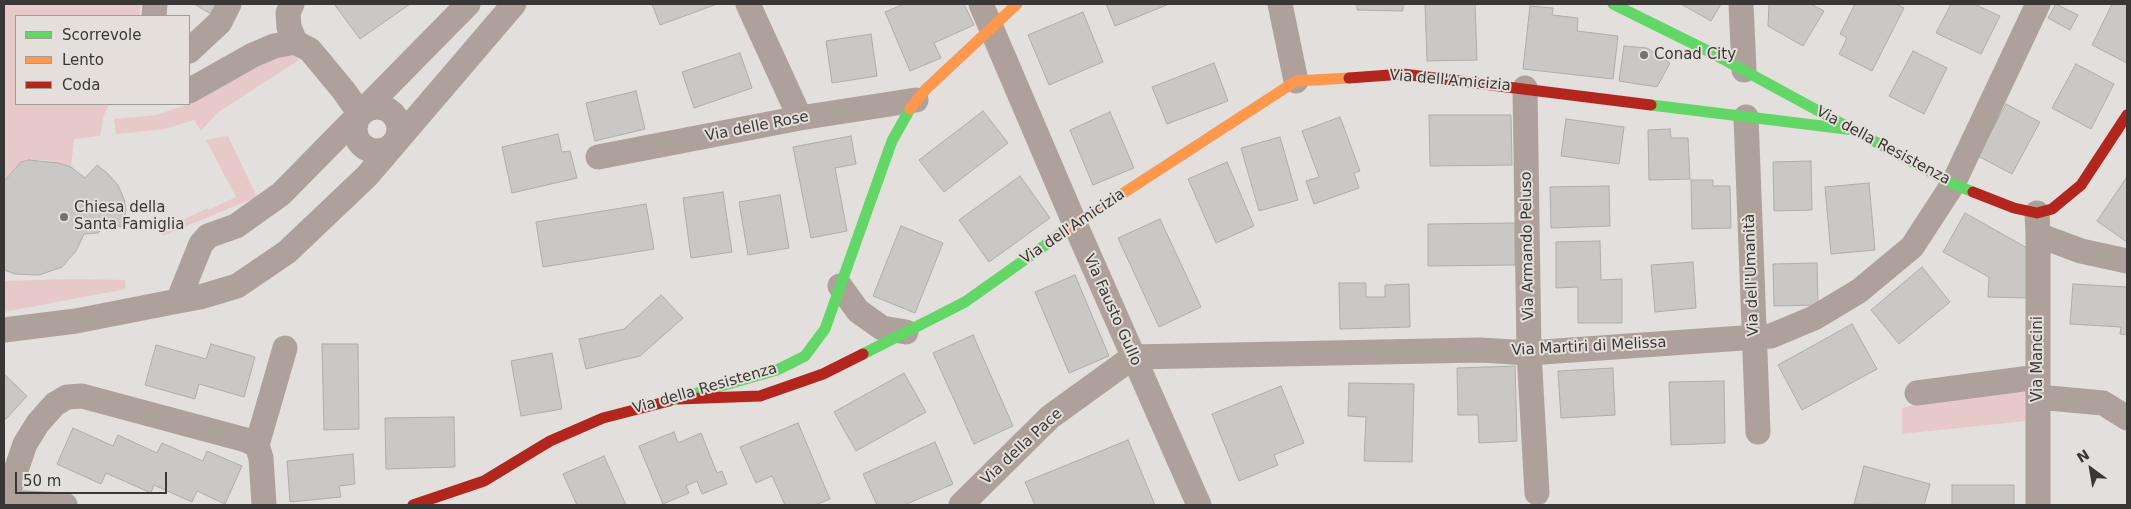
<!DOCTYPE html>
<html>
<head>
<meta charset="utf-8">
<style>
  body { margin:0 }
  #map { position:relative; width:2131px; height:509px; overflow:hidden; background:#e2dfdc; font-family:"DejaVu Sans",sans-serif }
  canvas { display:block }
  .frame { position:absolute; inset:0; border:5px solid #393735; pointer-events:none }
  .legend { position:absolute; left:15px; top:15px; width:175px; height:90px; box-sizing:border-box; background:#e4dfda; border:1px solid #a09c98; margin:0; padding:6px 9px; list-style:none; font-size:15px; color:#393735 }
  .legend li { display:flex; align-items:center; gap:10px; height:25px }
  .legend b { width:25px; border:1px solid #a09c98 }
  .north { position:absolute; left:2066px; top:444px; width:50px; height:50px; -webkit-text-stroke:4px #e4dfda; paint-order:stroke; rotate:328deg; font-size:14px; font-weight:700; line-height:20px; text-align:center; color:#393735 }
  .north::after { content:''; display:block; margin:auto; width:18px; height:22px; background:#393735; clip-path:polygon(50% 0,100% 100%,50% 72%,0 100%) }
  .scale { position:absolute; left:15px; top:472px; width:152px; height:22px; box-sizing:border-box; border:2px solid #393735; border-top:0; padding-left:6px; font-size:15px; line-height:18px; white-space:nowrap; color:#393735; -webkit-text-stroke:4px #e4dfda; paint-order:stroke }
</style>
</head>
<body>
<div id="map">
<canvas width="2131" height="509"></canvas>
<div class="frame"></div>
<ul class="legend">
<li><b style="height:6px;background:#63d668"></b>Scorrevole</li>
<li><b style="height:6px;background:#ff974d"></b>Lento</li>
<li><b style="height:6px;background:#b3261e"></b>Coda</li>
</ul>
<div class="north">N</div>
<div class="scale">50 m</div>
</div>
<script>
const c = document.querySelector('canvas').getContext('2d');
c.lineJoin = 'round';
function fillPath(path, color) { c.fillStyle = color; c.fill(path, 'evenodd'); }
const toPath = rows => new Path2D(rows.map(r => 'M' + r).join(''));
function stroke(path, color, width, dash) { c.strokeStyle = color; c.lineWidth = width; c.lineCap = dash ? 'butt' : 'round'; c.setLineDash(dash || []); c.stroke(path); }
function drawText(font, color, halo, rows, align = 'center') {
  c.font = font + ' "DejaVu Sans",sans-serif'; c.lineWidth = 4; c.setLineDash([]); c.textBaseline = 'middle'; c.strokeStyle = halo; c.fillStyle = color; for (const [text, x, y, turn = 0] of rows) {
    c.save(); c.translate(x, y); c.rotate((+turn || 0) * Math.PI / 180); c.textAlign = isNaN(turn) ? turn : align; if (halo) c.strokeText(text, 0, 0); c.fillText(text, 0, 0); c.restore();
  }
}
fillPath(toPath([
  [4,4,141,4,139,16,16,16,16,104,110,104,104,114,100,136,74,139,71,167,44,160,29,160,21,162,4,180],
  [290,55,296,56,299,60,217,113,201,131,194,120,165,129,116,134,114,119,156,115,189,104,274,58],
  [228,136,257,197,162,236,166,228,208,208,209,210,236,197,206,140],
  [72,279,125,280,126,289,4,312,4,281],
  [2026,386,2025,421,1902,434,1902,408,1964,393]
]), '#e8c9c9');
const building = toPath([
  [194,4,223,4,216,17,194,4],
  [334,4,410,4,360,39,334,4],
  [652,4,717,4,660,25,652,4],
  [904,4,964,4,974,25,934,43,941,58,910,71,885,12,904,4],
  [1106,4,1169,4,1115,26,1106,4],
  [1357,4,1403,4,1403,11,1357,10,1357,4],
  [1425,4,1475,4,1477,60,1427,61,1425,4],
  [1681,4,1721,4,1711,21,1681,4],
  [1769,4,1811,4,1824,11,1803,46,1768,26,1769,4],
  [1855,4,1896,4,1904,8,1872,71,1839,54,1847,38,1840,34,1855,4],
  [1951,4,1974,4,2000,16,1981,54,1936,33,1951,4],
  [2056,4,2078,15,2070,30,2048,18,2056,4],
  [2112,4,2127,4,2127,63,2092,45,2112,4],
  [1530,6,1553,8,1552,15,1578,18,1577,31,1618,36,1613,79,1523,69,1530,6],
  [1083,12,1103,62,1049,85,1028,35,1083,12],
  [871,34,877,76,832,83,826,41,871,34],
  [1624,46,1647,48,1670,63,1657,87,1619,81,1624,46],
  [1913,51,1947,68,1924,114,1889,96,1913,51],
  [740,53,752,88,694,108,682,72,740,53],
  [1214,63,1228,101,1167,124,1152,87,1214,63],
  [2076,64,2114,84,2091,129,2052,108,2076,64],
  [636,91,645,129,595,141,586,103,636,91],
  [2006,104,2040,122,2012,174,1978,156,2006,104],
  [983,111,1008,143,944,192,919,160,983,111],
  [1110,112,1134,168,1093,185,1070,130,1110,112],
  [1429,115,1511,115,1512,165,1430,166,1429,115],
  [1340,117,1360,171,1354,173,1359,188,1314,204,1306,181,1319,177,1302,131,1340,117],
  [1566,119,1624,127,1619,164,1561,156,1566,119],
  [1670,129,1671,138,1688,138,1690,179,1649,180,1648,130,1670,129],
  [558,134,562,152,570,151,577,178,512,193,502,147,558,134],
  [851,136,856,164,835,168,847,231,811,238,793,147,851,136],
  [1280,137,1298,200,1259,211,1241,148,1280,137],
  [29,160,58,163,71,167,85,178,97,165,107,173,118,185,124,199,126,210,122,227,106,224,98,233,84,234,76,251,62,267,39,275,15,274,4,270,4,180,5,180,21,162,29,160],
  [1811,161,1812,210,1774,211,1773,162,1811,161],
  [1227,162,1254,226,1216,243,1188,179,1227,162],
  [1020,176,1050,218,989,262,959,220,1020,176],
  [2127,177,2127,242,2097,221,2127,177],
  [1691,180,1713,180,1713,186,1730,186,1731,228,1692,229,1691,180],
  [1869,183,1875,250,1831,254,1825,187,1869,183],
  [1609,186,1610,226,1551,228,1550,187,1609,186],
  [723,192,732,252,691,258,683,198,723,192],
  [780,195,789,248,748,255,739,202,780,195],
  [646,204,654,249,543,267,536,222,646,204],
  [1965,213,2029,249,2027,298,1988,297,1989,277,1943,252,1965,213],
  [1160,219,1201,307,1159,327,1118,238,1160,219],
  [1515,223,1515,265,1428,266,1428,224,1515,223],
  [901,226,943,243,915,313,873,296,901,226],
  [1600,241,1601,280,1622,279,1622,323,1578,323,1578,287,1556,288,1556,242,1600,241],
  [1693,262,1696,308,1655,312,1651,265,1693,262],
  [1817,263,1818,305,1774,306,1773,264,1817,263],
  [1922,267,1950,302,1899,344,1871,310,1922,267],
  [1075,275,1109,356,1069,373,1035,292,1075,275],
  [1339,283,1366,283,1366,297,1385,297,1385,285,1409,284,1410,327,1340,329,1339,283],
  [2073,284,2127,287,2127,335,2120,334,2121,327,2070,324,2073,284],
  [661,295,683,318,640,356,586,369,579,339,624,329,661,295],
  [1852,324,1877,369,1802,410,1778,365,1852,324],
  [973,335,1013,426,974,444,933,353,973,335],
  [211,344,255,357,244,397,199,384,195,399,145,385,156,345,206,359,211,344],
  [322,344,358,344,359,429,324,430,322,344],
  [552,353,562,409,521,416,511,361,552,353],
  [1515,366,1517,441,1479,443,1478,415,1458,415,1457,368,1515,366],
  [1613,368,1615,415,1561,418,1558,371,1613,368],
  [904,373,926,412,856,451,834,412,904,373],
  [4,374,27,396,4,421,4,374],
  [1724,381,1725,443,1671,445,1669,382,1724,381],
  [1349,383,1414,384,1412,462,1364,461,1366,417,1348,416,1349,383],
  [1281,386,1304,443,1274,455,1278,465,1239,481,1212,414,1281,386],
  [454,417,455,467,386,469,385,418,454,417],
  [798,423,830,499,815,505,785,505,772,476,756,483,740,447,798,423],
  [73,428,113,446,118,435,157,453,162,443,203,461,207,451,242,466,225,504,197,491,192,502,154,485,151,493,106,473,101,484,57,464,73,428],
  [674,432,678,443,701,433,717,473,722,471,727,484,702,494,697,481,686,486,689,493,663,504,639,446,674,432],
  [1128,440,1155,505,1035,505,1025,482,1128,440],
  [935,442,953,484,904,505,877,505,863,474,935,442],
  [353,454,355,484,339,486,341,497,290,502,287,461,353,454],
  [604,456,626,505,577,505,563,474,604,456],
  [1864,466,1930,484,1924,505,1854,504,1864,466],
  [1952,485,2014,485,2014,505,1952,505,1952,485]
]);
fillPath(building, '#c9c8c5');
stroke(building, '#afadaa', 1);
stroke(toPath([
  [292,4,288,13,289,27,295,42],
  [468,4,281,194,236,226,208,236,201,244,178,301,200,297,237,286,287,252,367,176,514,4],
  [748,4,800,118],
  [981,4,1075,224,1199,505],
  [1280,4,1296,81],
  [1741,4,1744,70],
  [154,16,155,4],
  [189,51,220,22,229,4],
  [1525,88,1529,353,1537,493],
  [189,91,253,55,274,46,295,42,310,50,344,91,360,114],
  '355 129a22 22 0 1 1 44 0a22 22 0 1 1-44 0Z',
  [1746,117,1758,432],
  [598,157,800,118,916,100],
  [2037,213,2038,235,2038,505],
  [2038,235,2081,251,2127,261],
  [840,286,858,311,882,328,906,332],
  [4,330,76,321,178,301],
  [1133,357,1480,350,1529,353,1771,336,1814,318,1859,291,1912,247,1953,184,2038,4],
  [1917,393,2038,377],
  [2038,397,2103,403,2127,418],
  [257,445,285,348],
  [5,502,65,505],
  [4,505,25,444,38,423,55,404,67,397,82,396,246,440,257,445,261,458,264,505],
  [961,505,1050,417,1133,357]
]), '#aea09a', 25);
stroke(toPath([
  [1613,4,1708,51,1953,184,1973,192],
  [1651,105,1854,130],
  [863,354,965,302,1068,229],
  [669,401,777,370,805,356,825,329,892,141,910,109]
]), '#63d668', 11);
stroke(toPath([
  [910,109,926,89,1017,4],
  [1068,229,1296,81,1349,78]
]), '#ff974d', 11);
stroke(toPath([
  [1349,78,1403,74,1651,105],
  [1973,192,2014,208,2037,213,2052,209,2081,185,2127,115],
  [678,399,760,396,823,374,863,354],
  [413,505,484,481,550,441,603,418,669,401]
]), '#b3261e', 11);
for (const [x, y, r, color] of [
  [1644,55,5,"#74726f"],
  [64,217,5,"#74726f"]
]) { const dot = new Path2D(); dot.arc(x, y, r, 0, 2 * Math.PI); c.fillStyle = color; c.fill(dot); stroke(dot, '#e4dfda', 2); }
drawText('15px', '#393735', '#e4dfda', [
  ["Conad City",1654,55],
  ["Chiesa della",74,208],
  ["Santa Famiglia",74,225]
], 'left');
drawText('15px', '#393735', '#e4dfda', [
  ["Via dell'Amicizia",1450,81,5],
  ["Via delle Rose",757,127,-11],
  ["Via della Resistenza",1883,146,28],
  ["Via dell'Amicizia",1073,227,-34],
  ["Via Armando Peluso",1528,246,-91],
  ["Via dell'Umanità",1752,275,-92],
  ["Via Fausto Gullo",1112,310,66],
  ["Via Martiri di Melissa",1589,347,-3],
  ["Via Mancini",2038,359,-90],
  ["Via della Resistenza",705,389,-16],
  ["Via della Pace",1022,447,-43]
]);
</script>
</body>
</html>
